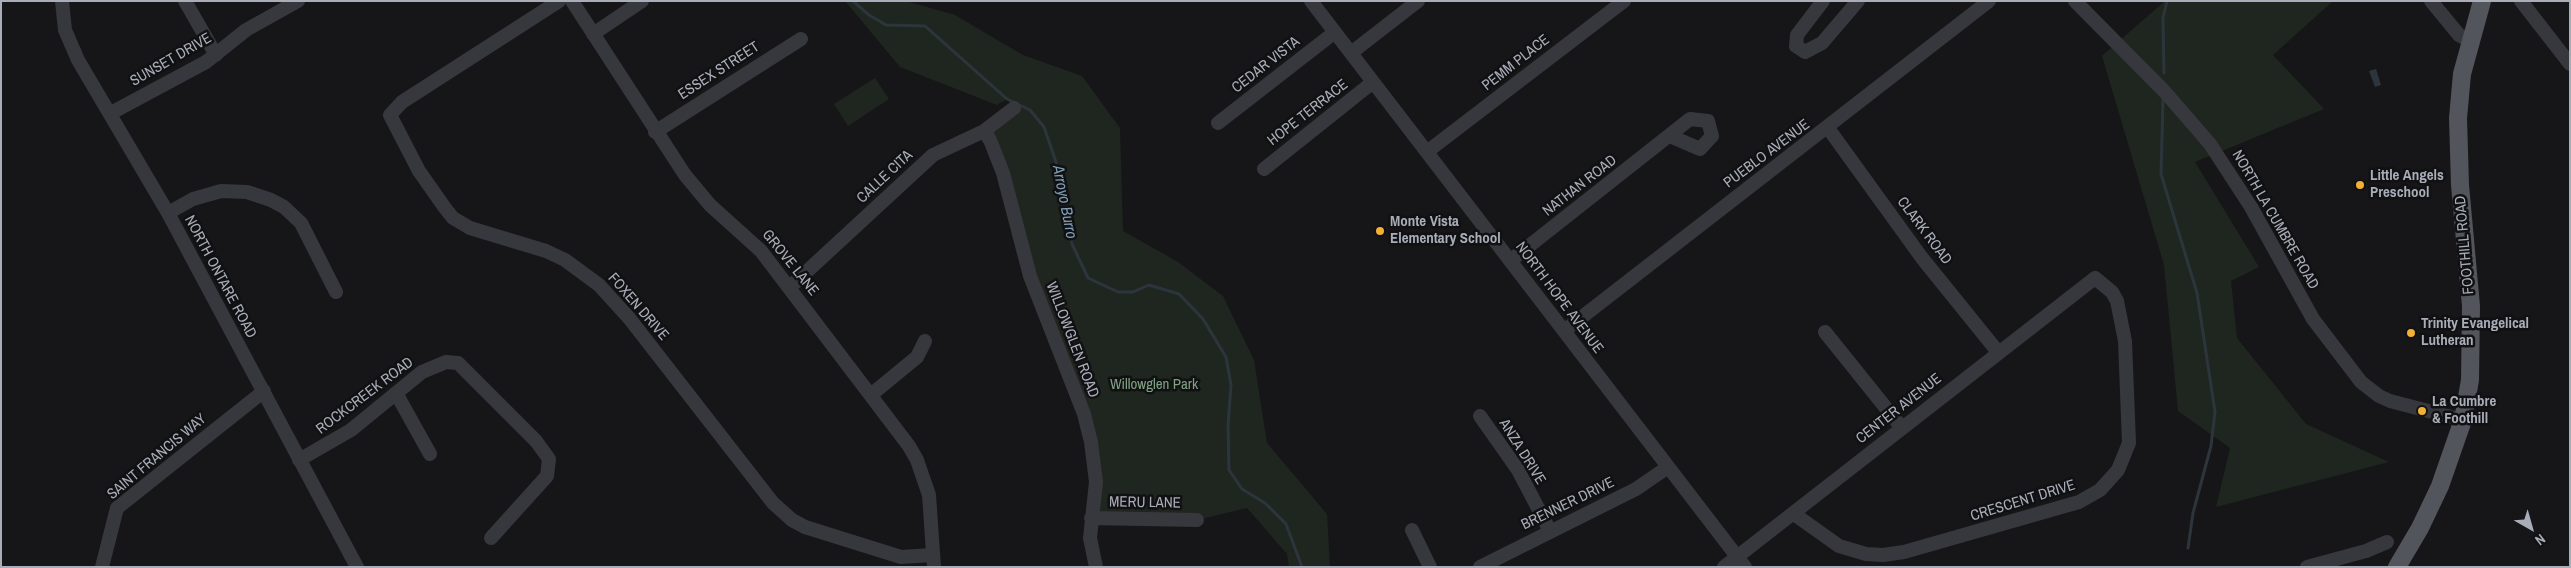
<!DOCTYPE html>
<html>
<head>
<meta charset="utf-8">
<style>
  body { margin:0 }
  #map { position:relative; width:2571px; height:568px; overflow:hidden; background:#161618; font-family:"Archivo Narrow",sans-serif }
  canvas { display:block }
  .frame { position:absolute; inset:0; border:2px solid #a8adb8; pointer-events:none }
  .north { position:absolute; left:2506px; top:503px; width:50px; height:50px; -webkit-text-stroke:4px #111113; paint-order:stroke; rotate:142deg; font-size:14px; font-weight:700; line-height:20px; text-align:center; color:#a8adb8 }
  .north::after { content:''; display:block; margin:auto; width:18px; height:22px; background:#a8adb8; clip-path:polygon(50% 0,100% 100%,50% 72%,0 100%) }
</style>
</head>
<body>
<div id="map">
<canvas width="2571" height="568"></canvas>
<div class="frame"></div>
<div class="north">N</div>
</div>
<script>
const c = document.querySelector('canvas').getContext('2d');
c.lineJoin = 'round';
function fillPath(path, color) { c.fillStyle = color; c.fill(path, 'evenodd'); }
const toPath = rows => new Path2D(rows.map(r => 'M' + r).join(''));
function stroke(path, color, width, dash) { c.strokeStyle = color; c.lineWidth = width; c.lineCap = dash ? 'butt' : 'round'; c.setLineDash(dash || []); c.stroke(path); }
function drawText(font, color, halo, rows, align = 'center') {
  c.font = font + ' "Archivo Narrow",sans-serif'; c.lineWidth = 5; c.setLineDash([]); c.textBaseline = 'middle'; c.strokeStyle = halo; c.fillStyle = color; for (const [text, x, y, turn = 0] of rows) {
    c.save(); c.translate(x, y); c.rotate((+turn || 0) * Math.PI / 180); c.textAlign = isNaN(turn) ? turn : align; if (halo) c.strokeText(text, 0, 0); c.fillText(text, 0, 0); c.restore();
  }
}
fillPath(toPath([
  [845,1,906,1,955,15,1023,55,1082,76,1120,128,1123,231,1178,262,1223,296,1254,360,1267,443,1327,514,1330,567,1289,567,1287,554,1247,508,1197,520,1091,518,1095,464,984,131,1014,108,1007,99,997,105,900,67],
  [2165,1,2333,1,2273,55,2324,109,2195,162,2259,267,2231,281,2237,338,2306,424,2389,462,2216,507,2230,448,2178,411,2164,265,2102,56],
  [875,78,889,99,848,126,834,104]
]), '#1e261f');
fillPath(toPath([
  [2376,69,2381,85,2375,87,2369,71]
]), '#2c353c');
stroke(toPath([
  [853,1,869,15,886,25,925,26,1007,99,1030,110,1044,127,1056,162,1072,244,1088,278,1118,292,1133,292,1149,285,1179,294,1203,319,1226,357,1231,385,1228,426,1229,470,1242,489,1265,503,1286,524,1302,567],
  [2164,73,2163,18,2167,1],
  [2163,100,2161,174,2197,293,2215,412,2211,446,2193,513,2188,548]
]), '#2c353c', 3);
stroke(toPath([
  [62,1,65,30,78,60,168,213,357,567],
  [185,1,216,55],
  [559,1,402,102,390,115,419,171,445,208,453,218,470,228,546,251,565,260,599,285,629,318,773,503,792,520,805,527,901,557,932,555],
  [572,1,685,175,710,205,761,251,909,446,917,460,929,495,934,567],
  [1311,1,1745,567],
  [1823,1,1797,35,1796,46,1805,52,1822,43,1858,1],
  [2075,1,2165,92,2210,144,2251,207,2313,319,2361,382,2379,396,2390,401,2463,420],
  [2431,1,2459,35,2470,41],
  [2521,1,2570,64],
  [593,34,642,1],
  [1351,53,1418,1],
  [111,113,206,62,246,30,298,1],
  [1218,123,1335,32],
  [1828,128,1922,258,1998,352],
  [984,131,990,140,1003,173,1030,276,1084,414,1091,442,1096,482,1090,538,1096,567],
  [655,132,801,39],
  [1428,151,1624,1],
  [1264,169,1373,82],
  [168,213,193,199,221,191,247,192,271,200,284,207,301,223,336,292],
  [1510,261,1690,119,1708,121,1712,136,1700,149,1670,136],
  [790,287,933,155,984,131,1014,108],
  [1564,331,1989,1],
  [1825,332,1902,428],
  [396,393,430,454],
  [872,394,917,357,925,341],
  [1480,416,1518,470,1550,531],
  [299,460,351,430,422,372,446,362,458,363,536,441,549,459,547,476,491,538],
  [1091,518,1197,520],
  [1412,530,1430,567],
  [102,567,117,508,264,391],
  [1480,567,1636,489,1668,467],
  [1724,567,2095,278,2112,292,2117,301,2125,341,2129,443,2118,470,2100,490,2079,502,1904,552,1883,555,1866,554,1839,546,1794,514],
  [2307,567,2366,551,2387,542]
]), '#37383d', 14);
stroke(toPath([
  [2397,567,2420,528,2440,486,2463,420,2470,380,2471,306,2460,185,2458,118,2462,74,2482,1]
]), '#53555c', 18);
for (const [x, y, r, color] of [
  [2360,185,5,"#f2b134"],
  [1380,231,5,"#f2b134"],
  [2411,333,5,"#f2b134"],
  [2422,411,5,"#f2b134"]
]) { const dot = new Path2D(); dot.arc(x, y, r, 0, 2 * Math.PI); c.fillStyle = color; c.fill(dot); stroke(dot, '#111113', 2); }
drawText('15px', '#a8adb8', '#111113', [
  ["SUNSET DRIVE",171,60,-30],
  ["PEMM PLACE",1516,63,-38],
  ["CEDAR VISTA",1266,65,-38],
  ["ESSEX STREET",719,71,-33],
  ["HOPE TERRACE",1308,113,-38],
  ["PUEBLO AVENUE",1767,154,-37],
  ["CALLE CITA",885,177,-43],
  ["NATHAN ROAD",1580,186,-38],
  ["NORTH LA CUMBRE ROAD",2275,220,60],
  ["CLARK ROAD",1924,231,53],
  ["FOOTHILL ROAD",2465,245,-95],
  ["GROVE LANE",790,263,51],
  ["NORTH ONTARE ROAD",220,277,62],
  ["NORTH HOPE AVENUE",1559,298,53],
  ["FOXEN DRIVE",638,307,49],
  ["WILLOWGLEN ROAD",1072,340,69],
  ["ROCKCREEK ROAD",365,396,-37],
  ["CENTER AVENUE",1899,409,-38],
  ["ANZA DRIVE",1522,452,58],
  ["SAINT FRANCIS WAY",157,457,-40],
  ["CRESCENT DRIVE",2023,501,-17],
  ["MERU LANE",1145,503,1],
  ["BRENNER DRIVE",1568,504,-26]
]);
drawText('bold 15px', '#a8adb8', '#111113', [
  ["Little Angels",2370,176],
  ["Preschool",2370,193],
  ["Monte Vista",1390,222],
  ["Elementary School",1390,239],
  ["Trinity Evangelical",2421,324],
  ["Lutheran",2421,341],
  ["La Cumbre",2432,402],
  ["& Foothill",2432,419]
], 'left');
drawText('15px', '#7fa381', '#111113', [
  ["Willowglen Park",1154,385]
]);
drawText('italic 16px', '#7f9bb3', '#111113', [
  ["Arroyo Burro",1064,202,79]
]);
</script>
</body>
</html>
